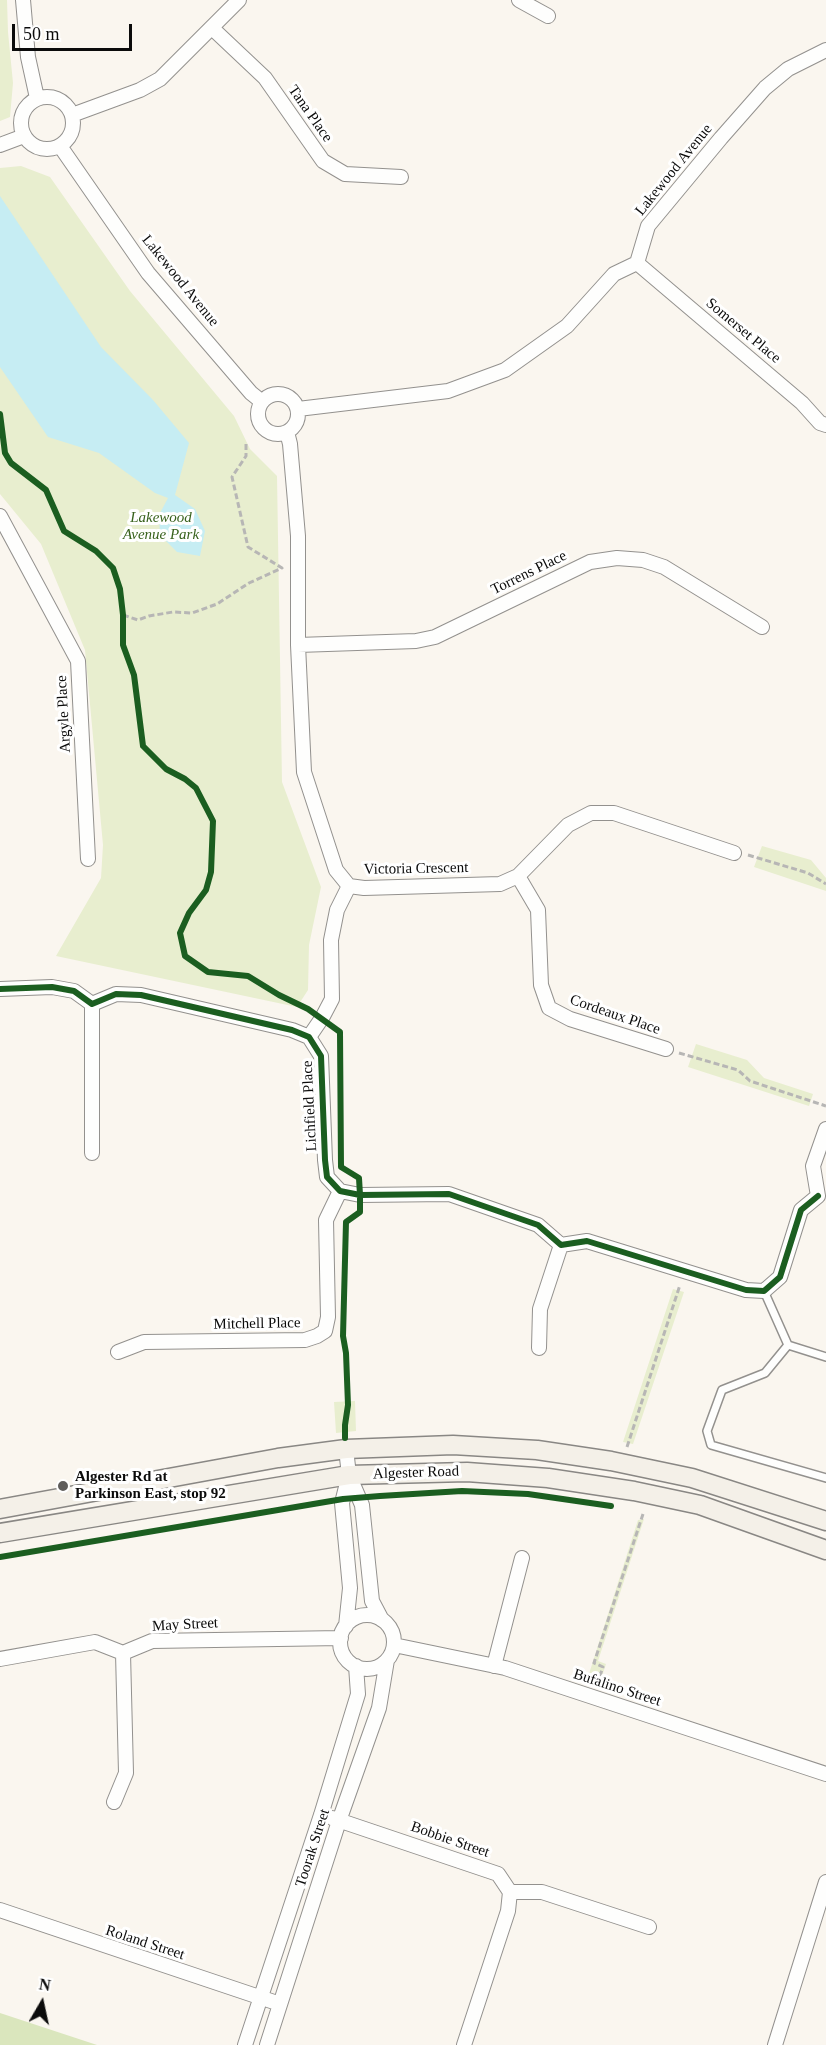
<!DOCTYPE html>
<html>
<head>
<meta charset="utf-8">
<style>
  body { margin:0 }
  #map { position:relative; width:826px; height:2045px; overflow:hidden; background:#faf6ef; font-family:Georgia,serif }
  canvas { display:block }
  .north { position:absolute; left:12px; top:1973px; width:60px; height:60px; -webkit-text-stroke:4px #fff; paint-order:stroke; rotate:9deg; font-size:16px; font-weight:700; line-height:24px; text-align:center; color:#0b0b0b }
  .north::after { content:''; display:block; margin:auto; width:21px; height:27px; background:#0b0b0b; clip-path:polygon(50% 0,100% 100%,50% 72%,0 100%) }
  .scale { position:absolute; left:12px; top:24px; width:120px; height:27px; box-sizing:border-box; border:3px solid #0b0b0b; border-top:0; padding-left:8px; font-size:18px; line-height:21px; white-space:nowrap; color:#0b0b0b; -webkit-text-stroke:4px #fff; paint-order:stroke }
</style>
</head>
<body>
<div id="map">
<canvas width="826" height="2045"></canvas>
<div class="north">N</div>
<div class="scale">50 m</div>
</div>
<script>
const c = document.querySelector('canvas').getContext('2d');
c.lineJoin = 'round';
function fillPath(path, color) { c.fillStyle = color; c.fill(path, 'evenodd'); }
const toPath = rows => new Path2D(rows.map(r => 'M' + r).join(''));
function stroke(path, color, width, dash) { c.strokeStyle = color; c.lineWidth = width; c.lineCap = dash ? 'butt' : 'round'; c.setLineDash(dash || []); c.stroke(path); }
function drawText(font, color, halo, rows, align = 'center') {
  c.font = font + ' Georgia,serif'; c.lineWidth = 6; c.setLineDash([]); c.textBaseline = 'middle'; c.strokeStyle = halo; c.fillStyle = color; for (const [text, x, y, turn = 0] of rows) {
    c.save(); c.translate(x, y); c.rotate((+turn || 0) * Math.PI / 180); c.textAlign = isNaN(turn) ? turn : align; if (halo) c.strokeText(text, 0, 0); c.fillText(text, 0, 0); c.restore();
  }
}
fillPath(toPath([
  [0,0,7,0,8,32,13,83,10,117,0,121],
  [21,166,50,177,130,291,234,416,250,449,277,476,282,782,321,887,309,945,308,990,297,1007,56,956,101,878,103,845,85,650,41,544,0,494,0,168],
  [762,846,811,860,826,878,826,891,754,867],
  [696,1044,747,1060,764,1078,813,1094,809,1106,688,1067],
  [673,1289,684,1292,633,1444,623,1442],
  [355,1401,356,1431,336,1433,334,1402],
  [644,1519,598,1661,606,1664,600,1682,588,1677,638,1520]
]), '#e8eecf');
fillPath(toPath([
  [0,2013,97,2045,0,2045]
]), '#dae6bd');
fillPath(toPath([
  [0,196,101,347,153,400,189,443,175,495,195,509,205,531,200,556,177,552,160,535,159,515,168,498,155,493,99,453,48,437,0,367]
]), '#c6edf3');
const service = toPath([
  [764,1291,788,1345,826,1357],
  [788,1345,765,1373,722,1390,707,1431,711,1445,826,1478]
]);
const minor = toPath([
  [23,0,28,57,37,98],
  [519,0,548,16],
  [212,28,265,78,323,161,345,174,401,177],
  '21 123a26 26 0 1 1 52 0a26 26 0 1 1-52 0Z',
  [72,115,140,90,160,79,239,0],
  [0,145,24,136],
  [60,146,148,273,251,393,261,401],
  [637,263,802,403,820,423,826,425],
  '258 414a20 20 0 1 1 40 0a20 20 0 1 1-40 0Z',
  [298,409,448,391,505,370,567,326,614,274,637,263,648,226,721,138,765,88,788,69,826,50],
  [287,432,290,444,298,536,298,645,304,772,336,870,349,886,364,888,500,884,518,876,568,825,591,813,614,813,734,853],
  [0,516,78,661,88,859],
  [298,645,416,641,435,637,590,562,617,558,643,560,664,567,762,627],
  [518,876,538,910,541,985,549,1008,570,1019,666,1049],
  [0,989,52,987,74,991,92,1004,116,994,141,995,292,1030,309,1037,321,1056,325,1160,327,1177,340,1191,360,1195,449,1194,538,1225,561,1245,587,1241,746,1290,764,1291,780,1277,801,1210,818,1196],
  [309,1037,322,1018,332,999,331,940,337,910,349,886],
  [92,1153,92,1004],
  [818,1196,813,1166,826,1129],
  [539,1348,540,1309,561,1245],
  [118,1352,144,1342,305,1340,317,1336,325,1331,328,1317,326,1220,340,1191],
  [346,1449,349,1475,362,1505,372,1601,382,1620],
  '340 1642a27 27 0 1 1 54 0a27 27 0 1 1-54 0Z',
  [346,1626,350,1588,342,1503,349,1475],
  [394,1645,505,1668,826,1774],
  [0,1659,95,1642,123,1653,152,1641,341,1638],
  [494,1666,522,1558],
  [114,1802,126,1773,123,1653],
  [332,1818,498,1874,510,1892,508,1911,464,2045],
  [510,1892,542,1892,649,1927],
  [0,1910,280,2004],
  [245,2045,321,1815,358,1694,356,1666],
  [267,2045,339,1821,379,1708,387,1660],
  [775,2045,826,1882]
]);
const secondary = toPath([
  [0,1509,278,1458,346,1449,453,1445,537,1450,611,1461,692,1478,826,1521],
  [0,1533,349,1475,467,1472,548,1478,634,1491,700,1505,826,1550]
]);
stroke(service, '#93918e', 10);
stroke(minor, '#93918e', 16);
stroke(secondary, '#898784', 21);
stroke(toPath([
  [123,615,138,620,149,616,173,612,192,613,217,604,249,583,282,568,248,547,232,477,246,456,246,444],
  [748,855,808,873,826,884],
  [679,1053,738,1070,750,1081,826,1106],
  [627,1447,680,1285],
  [598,1684,597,1684,603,1667,594,1663,643,1514]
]), '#b7b6b5', 3, [6, 3]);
stroke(service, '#fefefd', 7);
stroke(minor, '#fefefd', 14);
stroke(secondary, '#f4f0e8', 18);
stroke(toPath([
  [0,414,5,453,11,463,46,490,64,531,96,551,113,568,120,589,123,615,123,645,134,675,143,746,166,769,185,779,196,788,213,821,211,872,206,890,189,913,180,933,185,956,208,972,248,976,279,995,308,1009,340,1032,341,1167,359,1178,360,1195,360,1212,346,1222,343,1336,346,1353,348,1405,345,1425,345,1438],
  [0,989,52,987,74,991,92,1004,116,994,141,995,292,1030,309,1037,321,1056,325,1160,327,1177,340,1191,360,1195,449,1194,538,1225,561,1245,587,1241,746,1290,764,1291,780,1277,801,1210,818,1196],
  [0,1557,343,1499,380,1496,462,1491,528,1494,611,1506]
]), '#1b5e20', 6);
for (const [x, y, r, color] of [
  [63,1486,6,"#5f5d5b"]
]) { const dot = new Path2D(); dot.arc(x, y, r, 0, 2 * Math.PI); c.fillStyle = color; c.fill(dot); stroke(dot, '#fff', 2); }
drawText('15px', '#0b0b0b', '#fff', [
  ["Tana Place",310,114,55],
  ["Lakewood Avenue",674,170,-51],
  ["Lakewood Avenue",180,281,51],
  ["Somerset Place",743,331,40],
  ["Torrens Place",529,573,-26],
  ["Argyle Place",64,714,-93],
  ["Victoria Crescent",416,869,-1],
  ["Cordeaux Place",615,1015,19],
  ["Lichfield Place",310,1106,-93],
  ["Mitchell Place",257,1324,-1],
  ["Algester Road",416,1473,-2],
  ["May Street",185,1625,-3],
  ["Bufalino Street",617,1688,18],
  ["Bobbie Street",450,1840,19],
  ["Toorak Street",313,1848,-72],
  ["Roland Street",145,1943,18]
]);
drawText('italic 15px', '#38621d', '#fff', [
  ["Lakewood",161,518],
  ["Avenue Park",161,535]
]);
drawText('bold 15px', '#0b0b0b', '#fff', [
  ["Algester Rd at",75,1477],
  ["Parkinson East, stop 92",75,1494]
], 'left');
</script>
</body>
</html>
